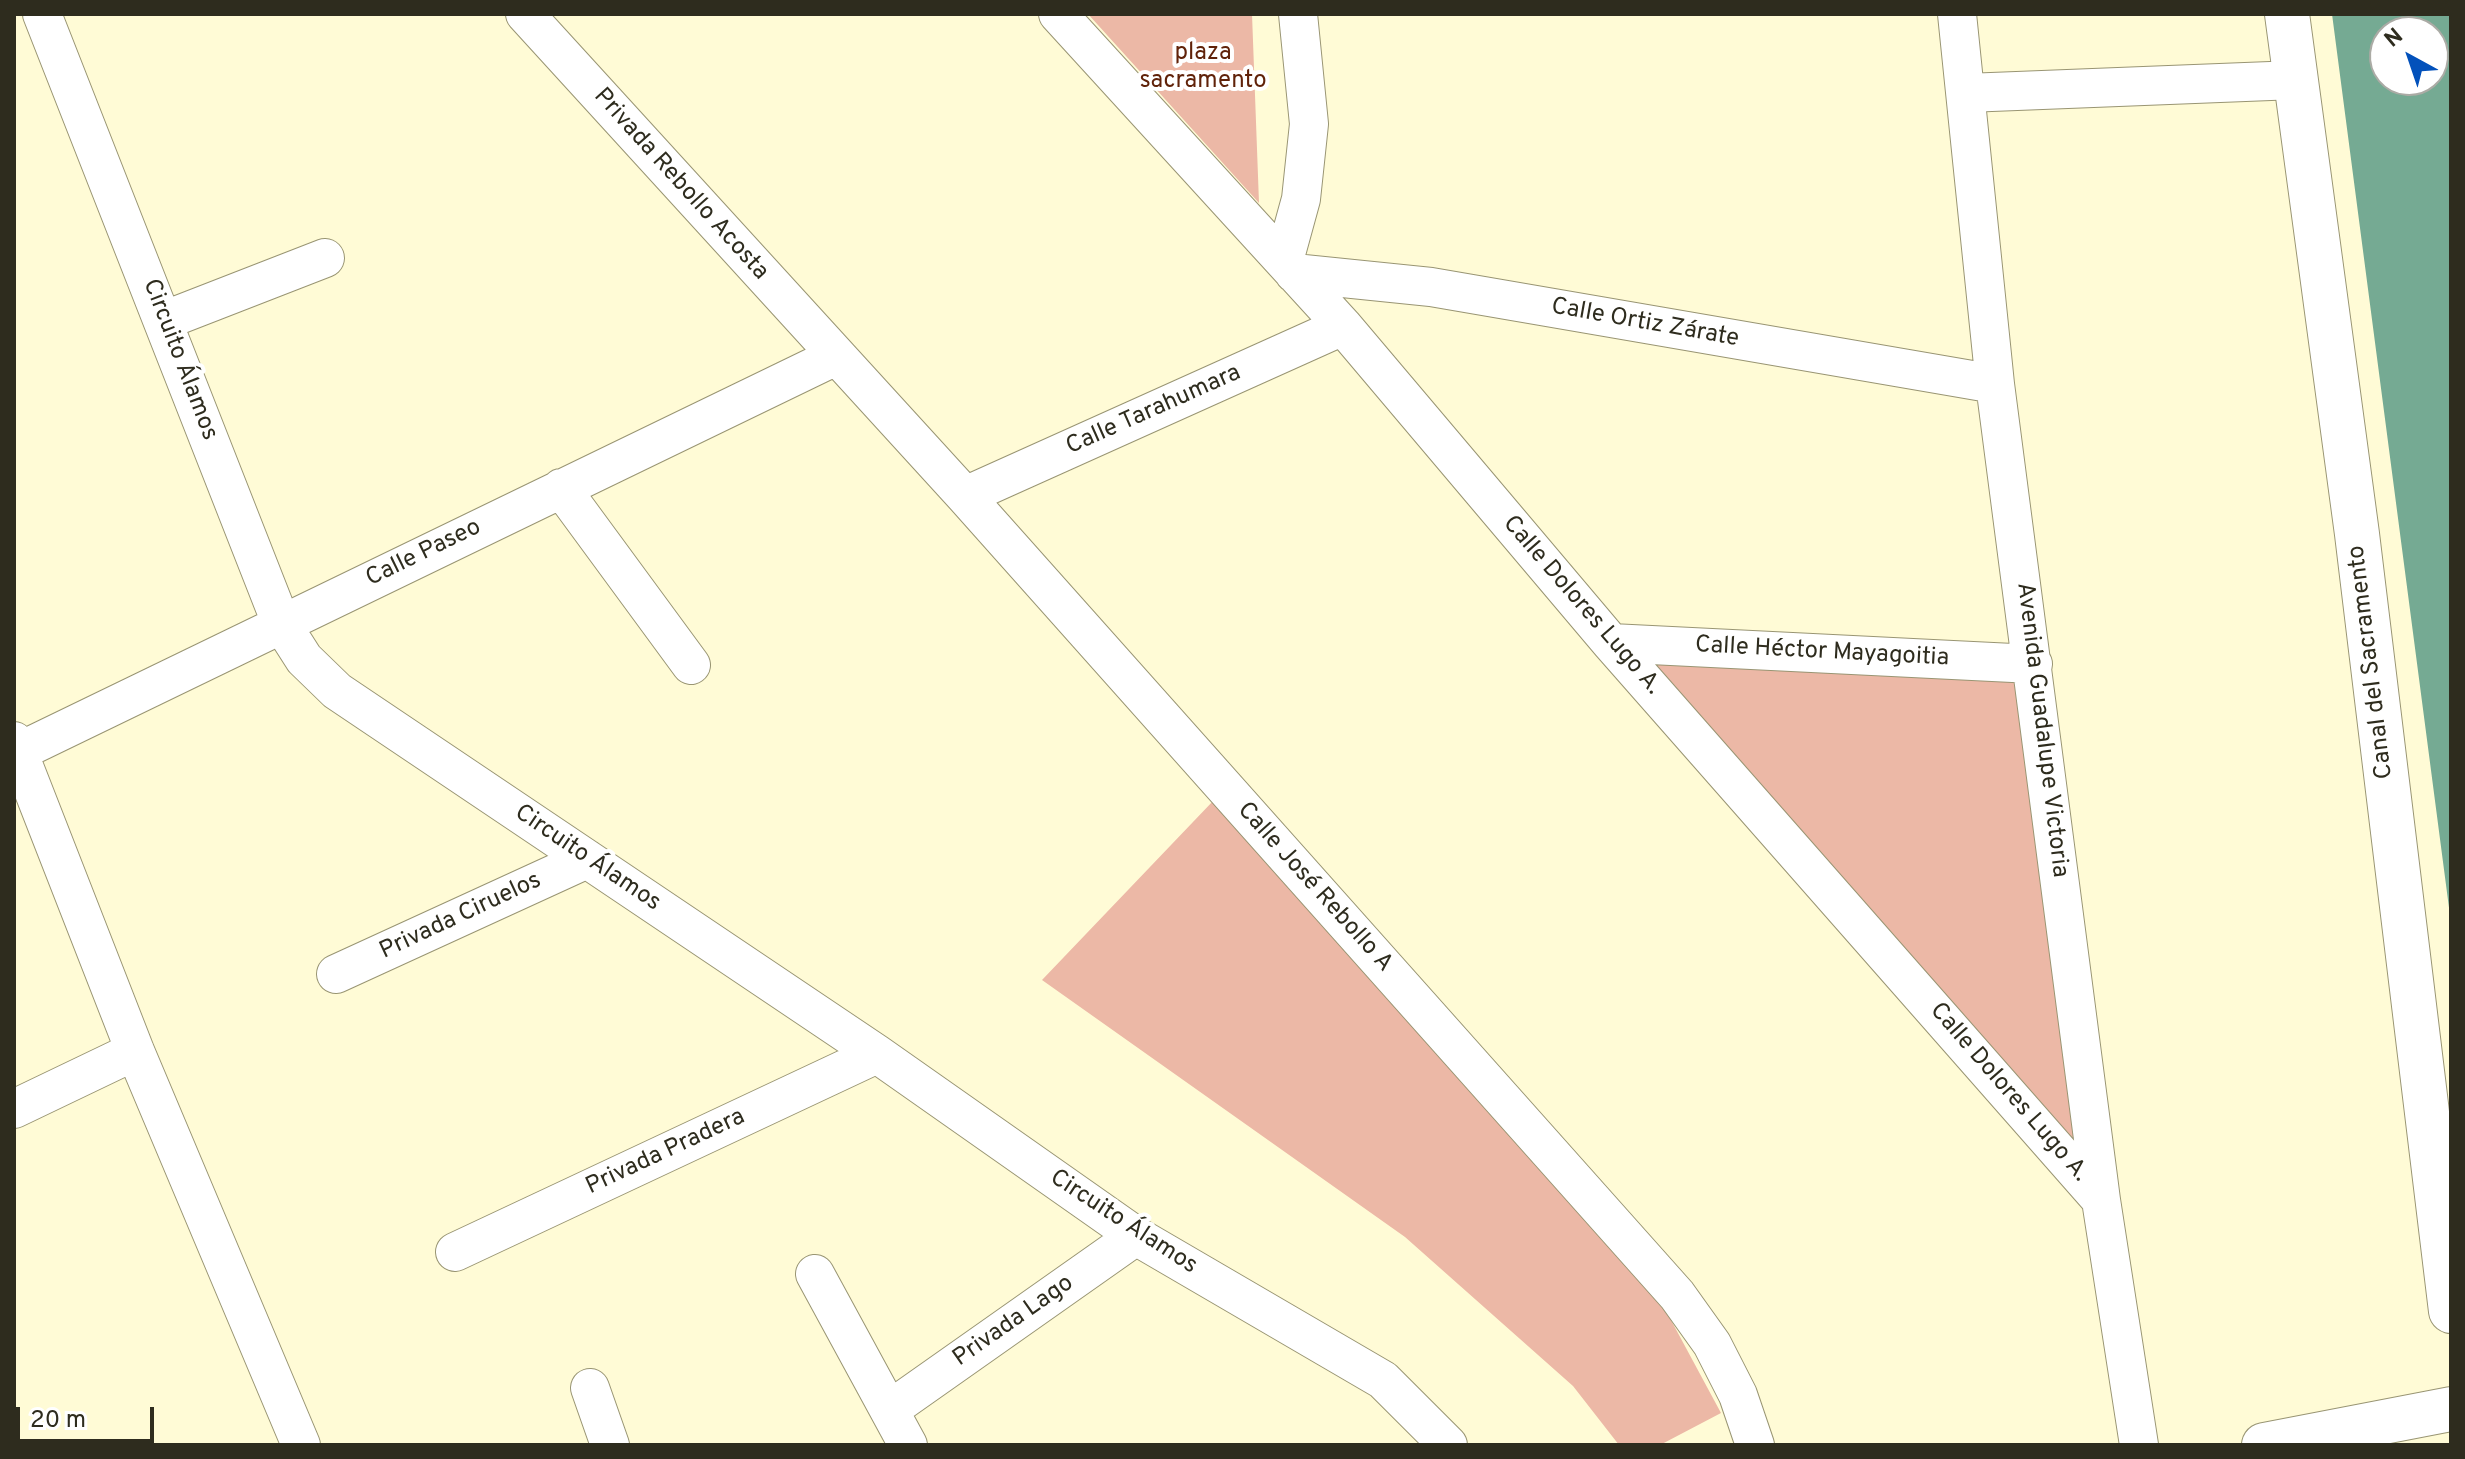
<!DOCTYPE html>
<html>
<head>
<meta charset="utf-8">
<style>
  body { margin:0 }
  #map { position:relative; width:2465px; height:1459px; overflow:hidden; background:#fffbd6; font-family:Overpass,sans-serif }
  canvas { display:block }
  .frame { position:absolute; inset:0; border:16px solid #2e2c1e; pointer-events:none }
  .north { position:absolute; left:2369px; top:16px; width:80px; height:80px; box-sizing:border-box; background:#fff; border:2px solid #ababa5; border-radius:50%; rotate:320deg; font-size:22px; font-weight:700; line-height:32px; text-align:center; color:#2e2c1e }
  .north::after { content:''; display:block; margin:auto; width:28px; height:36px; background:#0251bb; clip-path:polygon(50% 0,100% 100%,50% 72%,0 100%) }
  .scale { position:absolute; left:16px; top:1407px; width:138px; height:36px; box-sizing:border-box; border:4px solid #2e2c1e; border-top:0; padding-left:10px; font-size:24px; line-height:28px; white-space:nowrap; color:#2e2c1e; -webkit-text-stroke:6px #fff; paint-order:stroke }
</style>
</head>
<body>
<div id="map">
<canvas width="2465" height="1459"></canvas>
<div class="frame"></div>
<div class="north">N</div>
<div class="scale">20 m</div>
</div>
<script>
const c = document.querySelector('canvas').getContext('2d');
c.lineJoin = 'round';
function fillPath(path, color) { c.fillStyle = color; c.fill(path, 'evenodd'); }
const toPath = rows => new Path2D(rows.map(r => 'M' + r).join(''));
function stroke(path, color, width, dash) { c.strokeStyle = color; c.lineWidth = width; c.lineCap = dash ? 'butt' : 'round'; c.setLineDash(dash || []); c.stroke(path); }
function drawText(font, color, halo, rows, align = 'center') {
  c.font = font + ' Overpass,sans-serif'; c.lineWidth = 8; c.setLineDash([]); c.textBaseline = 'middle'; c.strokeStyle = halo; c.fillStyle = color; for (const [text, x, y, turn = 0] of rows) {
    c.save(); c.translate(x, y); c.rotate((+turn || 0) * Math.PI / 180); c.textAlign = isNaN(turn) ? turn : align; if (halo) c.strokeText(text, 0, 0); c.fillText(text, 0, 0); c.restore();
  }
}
fillPath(toPath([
  [1088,14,1252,14,1259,203],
  [1620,647,2030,665,2101,1198],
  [1214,800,1658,1296,1721,1413,1660,1445,1619,1445,1573,1386,1405,1237,1042,980]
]), '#ecb8a6');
fillPath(toPath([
  [2332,14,2451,14,2451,923],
  [2385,32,2433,32,2433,80,2385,80]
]), '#75aa93');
const minor = toPath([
  [42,14,281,623,304,659,337,691,877,1054,1136,1236,1383,1380,1448,1445],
  [525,14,965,496,1677,1295,1712,1344,1738,1395,1755,1445],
  [1058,14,1343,326,1611,643,2101,1200],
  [1957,14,1995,384,2101,1200,2139,1445],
  [1966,93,2296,80],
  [1284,261,1301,199,1309,124,1298,14],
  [1294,273,1431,287,1995,384],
  [163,321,325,258],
  [561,488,691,665],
  [965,496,1343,326],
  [1611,643,2033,664],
  [14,741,135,1051,301,1445],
  [14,754,836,356],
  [336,974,587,859],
  [14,1109,135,1051],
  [455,1252,877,1054],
  [815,1274,908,1445],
  [590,1388,610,1445],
  [892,1408,1136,1236]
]);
const tertiary = toPath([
  [2287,14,2357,534,2451,1311],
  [2264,1445,2451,1409]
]);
stroke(minor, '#999573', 40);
stroke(tertiary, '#999573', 46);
stroke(minor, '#fff', 38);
stroke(tertiary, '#fff', 44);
drawText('24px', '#602209', '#fff', [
  ["plaza",1203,54],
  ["sacramento",1203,82]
]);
drawText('24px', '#2e2c1e', '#fff', [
  ["Privada Rebollo Acosta",680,185,48],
  ["Calle Ortiz Zárate",1645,324,10],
  ["Circuito Álamos",179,360,69],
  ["Calle Tarahumara",1154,411,-24],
  ["Calle Paseo",424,554,-26],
  ["Calle Dolores Lugo A.",1581,606,49],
  ["Calle Héctor Mayagoitia",1822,653,3],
  ["Canal del Sacramento",2372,662,-97],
  ["Avenida Guadalupe Victoria",2041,730,83],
  ["Circuito Álamos",587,859,34],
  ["Calle José Rebollo A",1314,888,48],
  ["Privada Ciruelos",461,917,-25],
  ["Calle Dolores Lugo A.",2008,1093,49],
  ["Privada Pradera",666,1153,-25],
  ["Circuito Álamos",1123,1223,33],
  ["Privada Lago",1014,1322,-35]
]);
</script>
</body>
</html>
